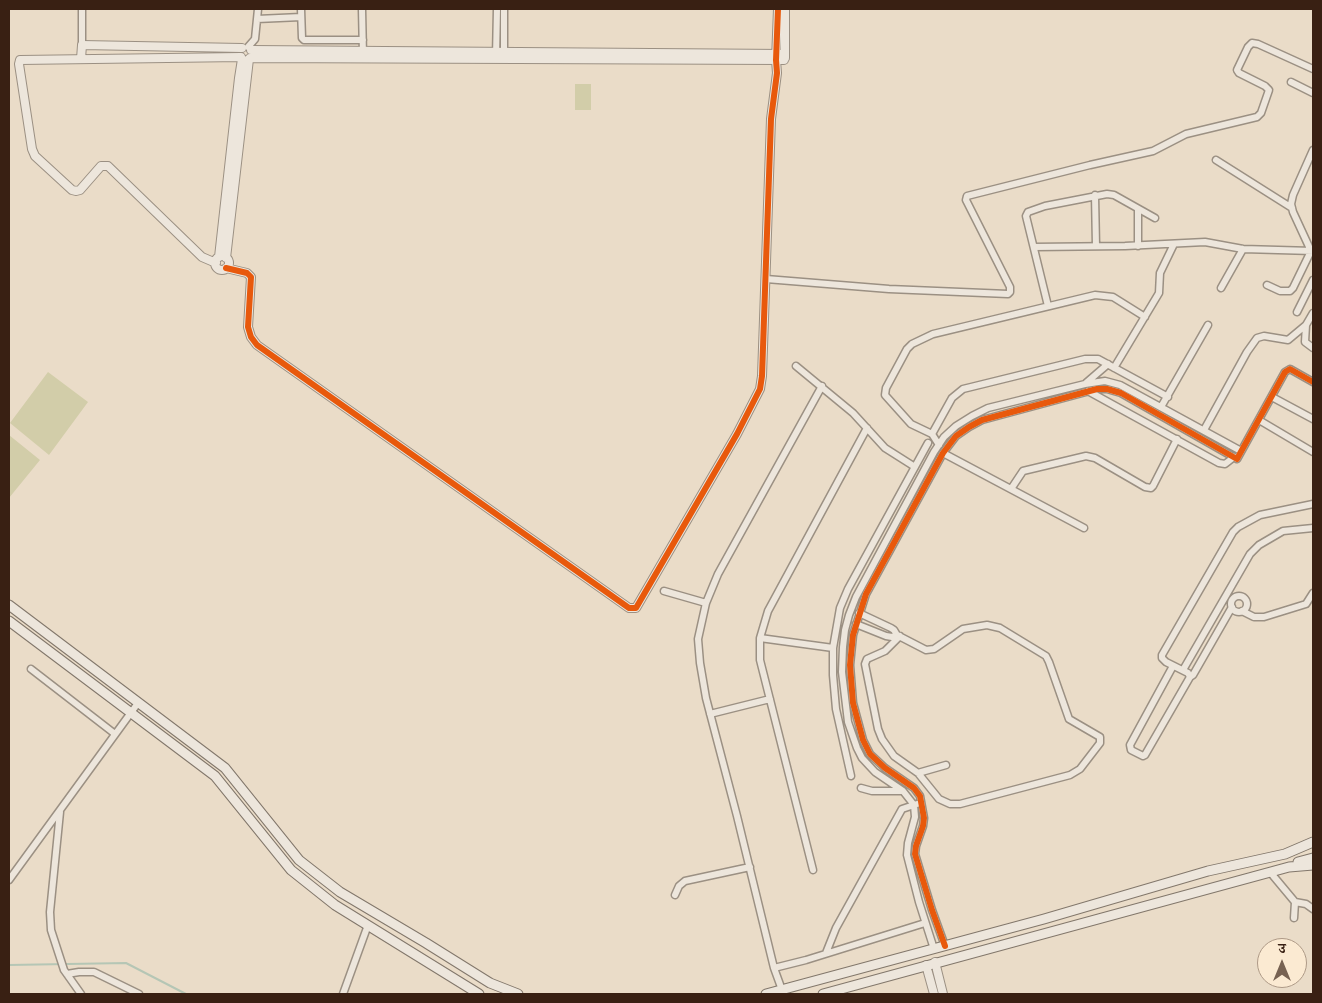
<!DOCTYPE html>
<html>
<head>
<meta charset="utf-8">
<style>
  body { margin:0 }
  #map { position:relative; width:1322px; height:1003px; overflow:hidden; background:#eadcc8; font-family:"IM FELL English","Noto Serif Devanagari",serif }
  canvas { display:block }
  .frame { position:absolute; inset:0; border:10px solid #392013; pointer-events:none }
  .north { position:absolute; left:1257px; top:938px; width:50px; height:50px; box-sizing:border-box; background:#fbead2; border:1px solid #ad9986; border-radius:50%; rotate:0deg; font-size:14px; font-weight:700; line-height:20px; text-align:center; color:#392013 }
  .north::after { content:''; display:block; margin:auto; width:18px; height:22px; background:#776252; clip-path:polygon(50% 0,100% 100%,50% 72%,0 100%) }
</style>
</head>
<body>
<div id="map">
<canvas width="1322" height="1003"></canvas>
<div class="frame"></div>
<div class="north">उ</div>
</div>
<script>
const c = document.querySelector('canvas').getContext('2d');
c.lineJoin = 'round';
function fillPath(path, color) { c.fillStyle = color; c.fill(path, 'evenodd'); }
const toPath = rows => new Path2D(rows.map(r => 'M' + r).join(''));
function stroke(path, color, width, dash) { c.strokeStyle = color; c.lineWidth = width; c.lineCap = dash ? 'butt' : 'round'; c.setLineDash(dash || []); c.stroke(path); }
fillPath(toPath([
  [575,84,591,84,591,110,575,110],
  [48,372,88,402,49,455,10,423],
  [9,435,40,460,9,498]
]), '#d2cda9');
stroke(toPath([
  [9,965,126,963,186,994]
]), '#b5c6b5', 2);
const minor = toPath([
  [82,9,82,45],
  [301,9,302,38,304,40,363,40],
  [362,9,363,55],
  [257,19,301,17],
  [248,47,255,39,258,9],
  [504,55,504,9],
  [496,56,497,9],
  [1291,82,1313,93],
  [1216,160,1292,208],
  [1095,195,1096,246],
  [1138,209,1138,246],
  [1034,247,1125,246,1205,242,1243,249,1313,251],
  [766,279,889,289,1008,294,1010,292,1010,287,966,200,967,196,1090,165,1153,151,1186,134,1257,117,1261,113,1269,90,1265,86,1239,73,1237,70,1248,47,1252,43,1258,44,1313,69],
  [1267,285,1280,291,1290,291,1293,288,1311,251,1293,212,1291,204,1293,195,1313,150],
  [1221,288,1243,249],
  [1048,306,1026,216,1028,212,1045,206,1107,194,1114,195,1155,218],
  [1297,312,1313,280],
  [1306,325,1305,342,1313,348],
  [796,366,853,413,885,448,915,467],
  [1114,368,1159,293,1160,273,1174,244],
  [1086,383,1108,364],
  [1088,391,1219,463,1225,464,1234,457],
  [1272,397,1313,419],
  [1161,407,1208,325],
  [1259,420,1313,452],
  [1204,430,1247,352,1257,338,1264,336,1288,340,1306,325,1313,313],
  [932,434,952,398,963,389,1085,359,1098,359,1168,397],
  [939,445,932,434,911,424,885,395,886,388,907,349,912,344,933,334,1095,295,1113,297,1145,317],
  [943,453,1084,528],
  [1011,489,1023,471,1086,456,1095,458,1145,487,1151,488,1153,486,1177,439],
  [664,591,706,603],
  '1231 604a8 8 0 1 1 16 0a8 8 0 1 1-16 0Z',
  [1242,611,1254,617,1264,617,1306,604,1313,593],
  [859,613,891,628,894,630,897,635,926,650,934,649,963,629,987,625,1000,628,1046,656,1049,662,1069,719,1100,737,1100,743,1080,769,1070,775,960,804,950,804,939,799,918,773,894,756,882,739,878,729,865,664,867,659,885,651,900,636],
  [856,624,886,636,892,637,897,635],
  [760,638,833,648],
  [1173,666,1130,745,1131,750,1143,756,1145,755,1190,677,1188,673,1166,662,1162,658,1162,655,1233,532,1238,527,1260,515,1313,504],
  [31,669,115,734],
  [1183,670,1250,554,1259,545,1283,531,1313,528],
  [1190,677,1193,675,1232,607],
  [710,714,770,699],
  [918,773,946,765],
  [851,776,836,709,833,675,833,648,840,608,848,589,928,443],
  [861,788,872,791,902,791],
  [60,812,50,912,51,930,64,970,81,994],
  [813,870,760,660,760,638,768,611,867,428],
  [1270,872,1295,902,1294,918],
  [9,880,138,703],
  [675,895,679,886,685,881,750,867],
  [1295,902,1306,904,1313,909],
  [945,946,932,910,915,854,916,846,923,826,924,818,920,796,914,788,885,768,870,754,863,740,853,703,850,665,853,635,866,594,943,453,956,436,969,427,982,420,1097,389,1107,389,1121,393,1237,459,1285,372,1290,369,1313,382],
  [934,949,919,902,907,855,908,843,915,817,914,805,903,791,875,772,862,758,857,748,848,722,842,672,843,647,845,630,849,615,856,597,934,452,944,437,956,426,972,416,988,408,1085,384,1105,381,1120,385,1241,451],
  [826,953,836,928,902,809,917,804],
  [774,968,806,960,925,923],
  [67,974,79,972,94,972,139,994],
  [782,990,774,968,737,816,706,698,700,663,698,639,706,603,718,574,822,386],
  [343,994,368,925]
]);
const tertiary = toPath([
  [251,50,785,54],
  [250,58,784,60],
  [785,58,785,9],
  [81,59,82,45,242,48],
  '215 263a7 7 0 1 1 14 0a7 7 0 1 1-14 0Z',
  [219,257,239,78,242,59],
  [226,258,249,59],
  [216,263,202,257,108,166,101,166,80,190,76,191,72,190,35,156,32,149,19,64,20,60,241,57],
  [226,268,247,273,251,277,248,327,251,337,257,345,629,608,636,608,737,434,760,389,762,376,771,119,777,73,776,60,778,9],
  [935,962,943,994],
  [926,965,934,994]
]);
const secondary = toPath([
  [9,605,225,768,299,860,340,892,426,943,490,983,518,994],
  [9,621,215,776,291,870,335,905,479,994],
  [1298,862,1313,858],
  [766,994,1044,919,1208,871,1285,854,1313,842],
  [823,994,1289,867,1313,865]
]);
stroke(minor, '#9b9083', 9);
stroke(tertiary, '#9b9083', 10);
stroke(secondary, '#82776b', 11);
stroke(minor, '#ede6dc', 6);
stroke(tertiary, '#ede6dc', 8);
stroke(secondary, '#ede6dc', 9);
stroke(toPath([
  [226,268,247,273,251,277,248,327,251,337,257,345,629,608,636,608,737,434,760,389,762,376,771,119,777,73,776,60,778,9],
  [945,946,932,910,915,854,916,846,923,826,924,818,920,796,914,788,885,768,870,754,863,740,853,703,850,665,853,635,866,594,943,453,956,436,969,427,982,420,1097,389,1107,389,1121,393,1237,459,1285,372,1290,369,1313,382]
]), '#e8590c', 6);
</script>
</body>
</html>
